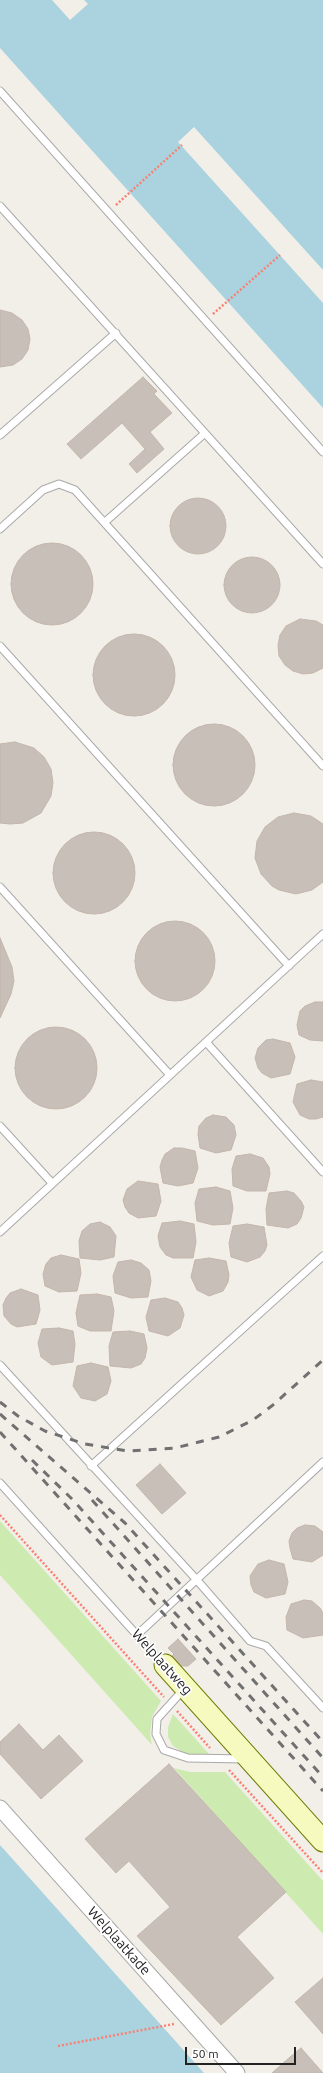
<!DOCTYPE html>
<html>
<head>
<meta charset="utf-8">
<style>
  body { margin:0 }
  #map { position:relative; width:323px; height:2073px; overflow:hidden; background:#f2efe9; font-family:Ubuntu,sans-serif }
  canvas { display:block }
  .scale { position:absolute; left:185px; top:2047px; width:111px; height:18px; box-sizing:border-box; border:2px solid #222; border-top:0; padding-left:5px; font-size:12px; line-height:14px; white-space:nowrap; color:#222; -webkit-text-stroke:3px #fff; paint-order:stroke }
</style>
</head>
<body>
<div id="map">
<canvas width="323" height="2073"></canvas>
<div class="scale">50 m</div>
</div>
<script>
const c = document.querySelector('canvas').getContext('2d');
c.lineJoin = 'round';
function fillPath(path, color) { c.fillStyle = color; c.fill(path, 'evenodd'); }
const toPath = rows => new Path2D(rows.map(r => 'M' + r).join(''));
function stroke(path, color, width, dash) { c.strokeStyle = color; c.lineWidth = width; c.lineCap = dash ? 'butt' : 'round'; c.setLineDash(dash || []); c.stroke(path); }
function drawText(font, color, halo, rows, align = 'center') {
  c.font = font + ' Ubuntu,sans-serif'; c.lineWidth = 3.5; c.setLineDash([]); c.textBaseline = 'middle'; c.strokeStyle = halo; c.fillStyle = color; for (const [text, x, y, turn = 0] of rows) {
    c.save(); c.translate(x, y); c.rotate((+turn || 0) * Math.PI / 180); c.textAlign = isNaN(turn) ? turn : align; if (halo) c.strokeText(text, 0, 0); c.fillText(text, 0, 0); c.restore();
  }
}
fillPath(toPath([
  [0,1521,161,1701,152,1717,150,1734,152,1745,0,1575],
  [173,1714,210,1755,186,1754,173,1746,168,1737,168,1727],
  [174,1768,190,1772,225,1772,323,1881,323,1934]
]), '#cdebb0');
fillPath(toPath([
  [0,0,323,0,323,408,0,48],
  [0,1845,204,2073,0,2073]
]), '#aad3df');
fillPath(toPath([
  [52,0,84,0,88,4,70,20],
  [194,127,323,270,323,303,178,142]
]), '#f2efe9');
const building = toPath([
  [0,310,12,313,22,320,28,329,30,339,28,350,22,359,13,365,0,367,0,310],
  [143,377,157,391,154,394,172,413,150,432,164,449,137,473,129,464,145,449,122,423,81,459,67,444,143,377],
  '170 526a28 28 0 1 1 56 0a28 28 0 1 1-56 0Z',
  '11 584a41 41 0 1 1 82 0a41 41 0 1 1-82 0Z',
  '224 585a28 28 0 1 1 56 0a28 28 0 1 1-56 0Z',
  [300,619,316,621,323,625,323,668,313,673,303,674,293,671,285,665,279,656,278,645,280,635,286,626,300,619],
  '93 675a41 41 0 1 1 82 0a41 41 0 1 1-82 0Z',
  '173 765a41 41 0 1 1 82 0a41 41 0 1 1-82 0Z',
  [15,742,34,748,44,757,51,769,53,783,51,796,41,813,23,823,10,824,0,823,0,744,15,742],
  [294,813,311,816,323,824,323,882,312,890,296,894,279,890,272,886,261,874,255,858,257,841,265,827,278,817,294,813],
  '53 873a41 41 0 1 1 82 0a41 41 0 1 1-82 0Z',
  '135 961a40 40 0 1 1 80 0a40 40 0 1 1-80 0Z',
  [0,938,12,967,14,981,11,994,0,1018,0,938],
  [315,1002,323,1002,323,1041,310,1040,299,1035,297,1025,300,1011,305,1006,315,1002],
  '15 1068a41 41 0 1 1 82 0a41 41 0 1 1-82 0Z',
  [273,1039,290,1043,295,1057,290,1074,271,1078,262,1073,258,1068,255,1058,258,1048,266,1040,273,1039],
  [311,1080,323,1082,323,1117,316,1119,309,1119,300,1115,293,1102,297,1084,311,1080],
  [213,1115,226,1117,234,1125,236,1135,231,1150,216,1153,200,1148,198,1134,199,1126,206,1118,213,1115],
  [174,1148,182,1148,195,1151,198,1168,193,1183,178,1186,163,1183,160,1167,162,1160,165,1154,174,1148],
  [250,1154,263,1158,269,1167,270,1174,266,1191,247,1191,233,1186,232,1169,236,1156,250,1154],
  [138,1181,158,1184,161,1201,156,1216,138,1218,129,1213,125,1207,123,1200,127,1189,138,1181],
  [216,1187,230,1191,233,1208,230,1224,213,1225,197,1221,195,1203,199,1189,216,1187],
  [287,1191,294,1193,301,1201,304,1207,301,1218,297,1224,288,1228,267,1225,266,1209,269,1193,287,1191],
  [180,1221,194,1224,196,1242,193,1258,173,1258,166,1255,160,1247,158,1236,162,1223,180,1221],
  [100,1222,110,1227,116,1236,114,1257,100,1260,80,1258,79,1241,82,1231,90,1224,100,1222],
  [247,1224,264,1227,267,1245,265,1251,260,1257,247,1262,231,1257,229,1243,233,1226,247,1224],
  [61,1255,79,1259,81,1273,77,1291,59,1292,45,1286,43,1274,46,1264,51,1258,61,1255],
  [209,1258,226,1261,229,1275,228,1282,223,1291,209,1296,197,1290,191,1277,195,1260,209,1258],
  [131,1260,141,1263,149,1270,151,1281,148,1297,131,1298,115,1293,113,1276,118,1262,131,1260],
  [21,1289,38,1295,40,1310,36,1324,17,1327,11,1324,4,1316,3,1305,6,1298,10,1293,21,1289],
  [97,1294,111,1297,114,1311,111,1331,90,1331,78,1326,76,1313,80,1295,97,1294],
  [165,1298,178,1302,182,1308,184,1315,180,1328,168,1336,149,1331,146,1317,151,1300,165,1298],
  [59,1328,73,1331,75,1344,73,1362,52,1365,41,1357,38,1343,42,1329,59,1328],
  [130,1331,144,1334,147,1348,145,1358,141,1364,131,1368,110,1366,109,1346,113,1332,130,1331],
  [91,1363,108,1367,111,1381,107,1394,95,1401,81,1398,73,1386,77,1366,91,1363],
  [160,1464,186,1493,162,1514,136,1485,160,1464],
  [305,1525,315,1526,323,1532,323,1555,312,1562,293,1559,290,1548,289,1541,292,1533,297,1528,305,1525],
  [269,1560,284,1564,288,1582,285,1594,266,1598,254,1592,251,1585,250,1576,258,1564,269,1560],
  [304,1600,312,1601,320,1608,323,1613,323,1635,303,1638,287,1630,286,1617,291,1604,304,1600],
  [178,1639,196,1659,188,1666,182,1666,172,1656,174,1654,168,1648,178,1639],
  [19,1724,43,1750,59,1735,83,1761,41,1799,0,1754,0,1742,19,1724],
  [169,1764,286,1892,237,1937,274,1978,221,2025,137,1936,170,1907,129,1861,116,1873,85,1839,169,1764],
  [323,1978,323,2034,295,2002,323,1978],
  [301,2048,323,2073,272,2073,290,2057,301,2048]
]);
fillPath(building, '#c7bfb8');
stroke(building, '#c4b6ab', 1);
const lane = toPath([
  [0,91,323,452],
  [0,206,323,564],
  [0,435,116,333],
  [105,522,204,434],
  [0,529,43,490,59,484,75,490,323,766],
  [0,646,289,966],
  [0,887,170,1075],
  [206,1042,323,1172],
  [0,1126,52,1183],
  [0,1232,323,934],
  [0,1365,196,1579,250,1641,266,1646,323,1708],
  [91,1466,323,1256],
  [0,1483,163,1664],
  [138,1634,323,1462],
  [184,1689,157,1719,156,1734,164,1750,188,1758,244,1759]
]);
const street = toPath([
  [0,1808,237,2073]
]);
const secondary = toPath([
  [165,1665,323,1841]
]);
stroke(lane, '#a9a9a9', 9);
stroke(street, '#a9a9a9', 17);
stroke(secondary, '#707d05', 23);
stroke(toPath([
  [116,205,182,145],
  [213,314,280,255],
  [0,1515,164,1697],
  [177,1711,210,1748],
  [229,1770,323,1873],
  [58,2046,174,2024]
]), '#fa8072', 2.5, [2, 2]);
stroke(lane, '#fff', 7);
stroke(street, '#fff', 15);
stroke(secondary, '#f7fabf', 21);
stroke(toPath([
  [0,1402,18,1416,45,1431,85,1444,128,1451,175,1448,219,1437,253,1420,273,1405,323,1360],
  [0,1414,125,1523,323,1742],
  [0,1432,323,1791],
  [32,1460,72,1499,323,1777],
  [92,1500,323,1758]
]), '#707070', 3, [8, 8]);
drawText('14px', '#222', '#fff', [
  ["Welplaatweg",162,1662,48],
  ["Welplaatkade",119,1941,48]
]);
</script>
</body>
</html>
